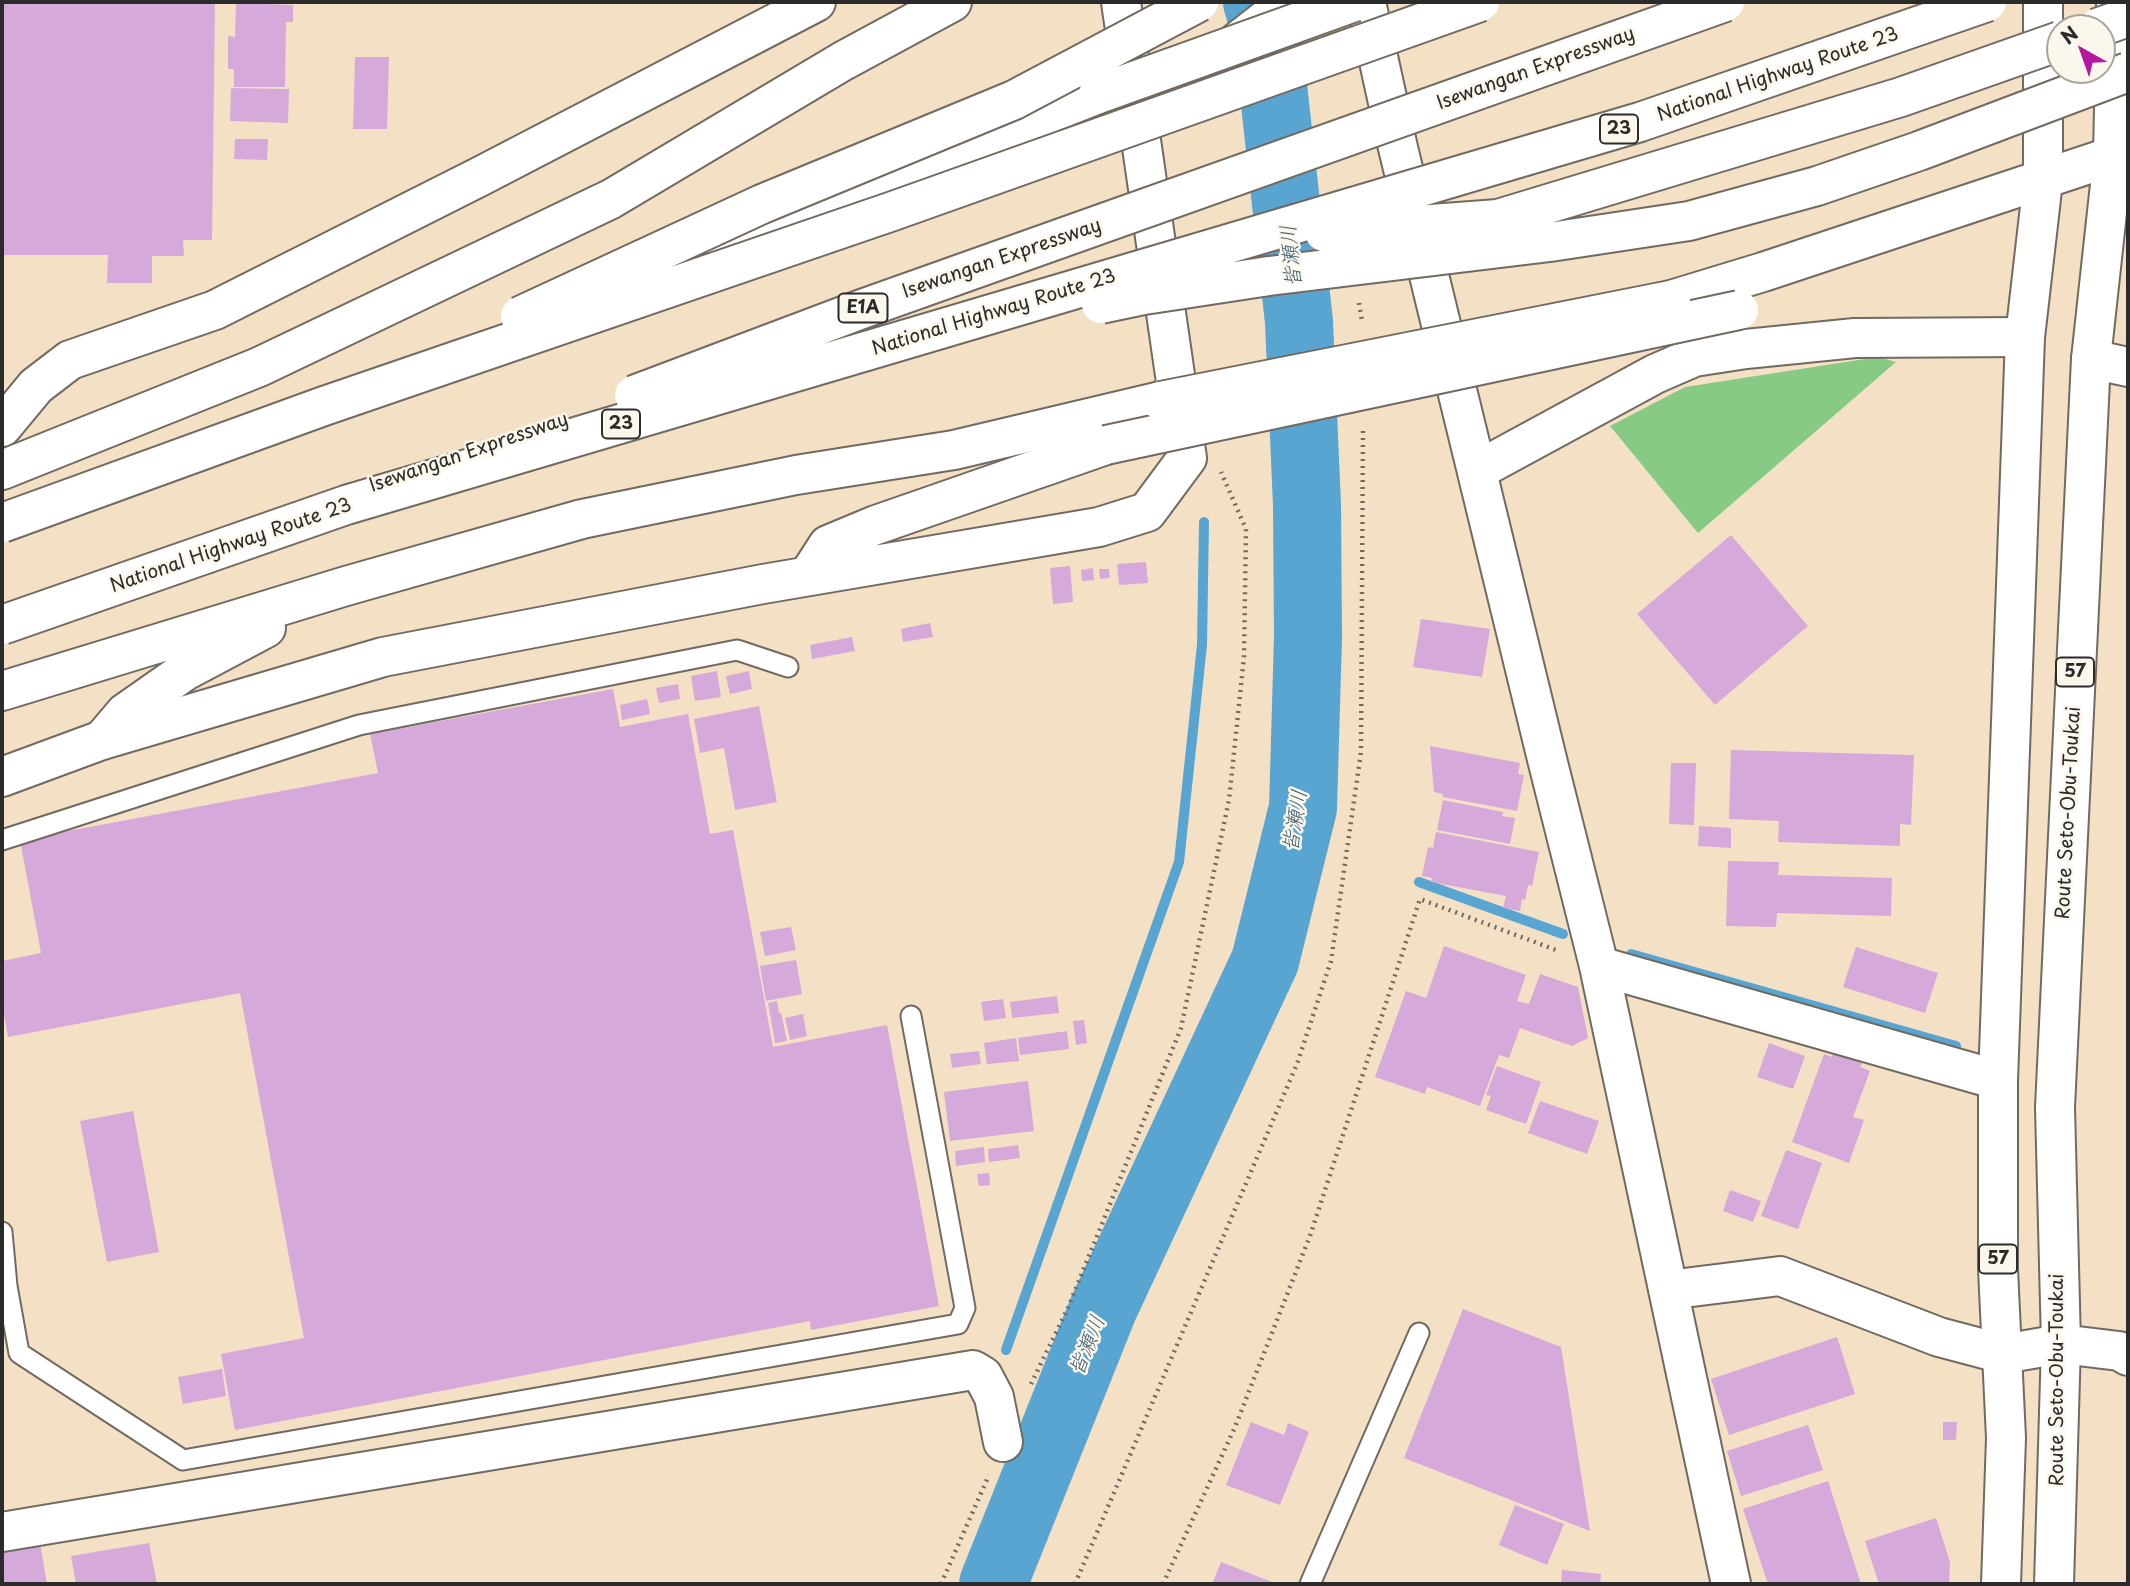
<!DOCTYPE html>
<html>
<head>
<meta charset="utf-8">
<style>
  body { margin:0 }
  #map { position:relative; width:2130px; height:1586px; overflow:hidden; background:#f4e0c5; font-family:"Playpen Sans",sans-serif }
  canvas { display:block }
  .frame { position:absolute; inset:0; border:4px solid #2b2b2b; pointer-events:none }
  .north { position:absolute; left:2046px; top:14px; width:70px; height:70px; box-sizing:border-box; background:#fbf7ec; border:2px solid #a8a59f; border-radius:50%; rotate:320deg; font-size:19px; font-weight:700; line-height:28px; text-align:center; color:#2b2b2b }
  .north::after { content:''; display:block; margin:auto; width:24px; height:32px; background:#b5179e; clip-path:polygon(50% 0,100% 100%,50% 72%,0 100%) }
</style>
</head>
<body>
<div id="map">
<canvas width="2130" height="1586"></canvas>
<div class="frame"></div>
<div class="north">N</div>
</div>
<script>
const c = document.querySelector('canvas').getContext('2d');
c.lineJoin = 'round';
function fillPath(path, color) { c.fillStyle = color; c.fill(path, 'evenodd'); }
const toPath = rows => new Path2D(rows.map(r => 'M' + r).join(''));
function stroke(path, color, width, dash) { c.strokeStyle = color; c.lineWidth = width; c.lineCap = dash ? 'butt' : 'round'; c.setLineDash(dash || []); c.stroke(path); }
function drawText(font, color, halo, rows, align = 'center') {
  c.font = font + ' "Playpen Sans","Klee One",sans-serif'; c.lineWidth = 5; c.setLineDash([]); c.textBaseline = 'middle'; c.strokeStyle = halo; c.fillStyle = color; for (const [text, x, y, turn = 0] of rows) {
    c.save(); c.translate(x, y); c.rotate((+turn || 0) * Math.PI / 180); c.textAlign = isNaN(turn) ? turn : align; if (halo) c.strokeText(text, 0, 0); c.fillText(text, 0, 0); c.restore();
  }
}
fillPath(toPath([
  [1878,357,1896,362,1698,533,1610,426,1685,387]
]), '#87ca83');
stroke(toPath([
  [1419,882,1563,934],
  [1631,954,1956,1046],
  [1006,1350,1179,862,1202,645,1204,522]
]), '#59a5d1', 10);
stroke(toPath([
  [993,1584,1103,1309,1265,961,1303,808,1308,637,1307,505,1299,322,1268,40,1257,2]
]), '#59a5d1', 68);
fillPath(toPath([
  [2,2,215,2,212,240,183,240,184,256,152,256,152,283,107,283,108,255,2,255],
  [236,3,293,5,293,22,286,22,285,87,234,87,234,69,228,69,228,36,235,37],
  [355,57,389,57,387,129,353,129],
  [231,88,289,89,288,123,230,121],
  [235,139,268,139,267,160,234,159],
  [1731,535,1808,626,1715,705,1637,614],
  [1146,562,1148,583,1119,585,1117,564],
  [1070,566,1073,602,1053,604,1050,568],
  [1093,568,1094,580,1082,581,1081,570],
  [1099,569,1109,569,1110,578,1100,579],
  [1421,619,1490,629,1482,677,1413,667],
  [930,623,933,637,903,642,901,629],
  [852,637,855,651,812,659,810,645],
  [717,671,721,697,695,701,691,676],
  [749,671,752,689,730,694,726,676],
  [678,684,680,699,659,703,656,688],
  [613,689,620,727,688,714,710,834,733,830,773,1047,887,1025,939,1306,811,1330,810,1321,235,1430,221,1354,304,1338,240,993,8,1037,2,1002,2,961,41,953,20,840,378,773,370,734],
  [647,699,650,714,622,720,620,705],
  [759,706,777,802,735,810,724,748,700,753,694,719],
  [1430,746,1520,763,1518,774,1524,775,1517,811,1443,797,1443,794,1434,792],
  [1731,750,1914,755,1911,825,1900,824,1900,846,1778,842,1779,821,1729,819],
  [1671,763,1696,763,1694,825,1669,824],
  [1443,800,1503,812,1502,816,1515,818,1510,844,1437,830],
  [1699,826,1731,828,1731,848,1698,846],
  [1436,832,1539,852,1532,886,1528,885,1525,900,1522,899,1520,911,1503,908,1506,896,1431,882,1432,878,1422,876,1428,847,1433,848],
  [1728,861,1779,862,1778,875,1892,878,1891,916,1777,913,1776,927,1726,926],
  [791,927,796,950,765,956,760,932],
  [1444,946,1526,975,1517,1001,1529,1004,1540,974,1578,987,1588,1038,1572,1046,1520,1028,1509,1058,1499,1055,1480,1106,1427,1087,1425,1094,1375,1077,1406,991,1426,998],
  [1856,947,1938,973,1925,1013,1843,987],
  [796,960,802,994,766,1001,760,966],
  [1057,996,1059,1013,1012,1018,1010,1002],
  [1003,999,1006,1018,984,1021,981,1002],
  [777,1001,779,1013,781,1013,787,1041,775,1043,768,1003],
  [803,1014,807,1036,790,1040,785,1018],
  [1084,1020,1087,1043,1076,1045,1073,1021],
  [1067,1031,1069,1049,1020,1055,1018,1038],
  [1016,1038,1019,1061,987,1064,984,1043],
  [1769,1043,1805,1056,1793,1089,1757,1077],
  [979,1051,981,1064,952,1068,950,1054],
  [1833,1053,1862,1063,1860,1067,1870,1071,1853,1117,1864,1120,1849,1163,1792,1142,1824,1054,1832,1057],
  [1497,1066,1541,1082,1526,1124,1486,1110,1491,1096,1486,1095],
  [1028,1081,1034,1131,950,1141,944,1092],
  [1540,1101,1599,1121,1587,1154,1528,1133],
  [133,1111,159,1252,107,1262,80,1121],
  [1018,1145,1020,1158,989,1162,988,1149],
  [984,1147,985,1162,956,1166,955,1151],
  [1786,1150,1822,1163,1798,1229,1761,1216],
  [989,1173,990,1185,979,1186,977,1174],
  [1730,1190,1761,1201,1753,1222,1723,1211],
  [1463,1309,1561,1347,1590,1531,1404,1458],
  [1837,1337,1855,1394,1729,1435,1711,1379],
  [222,1369,226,1396,183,1404,178,1377],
  [1251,1422,1284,1435,1288,1423,1309,1432,1280,1505,1226,1485],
  [1943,1422,1957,1422,1956,1440,1943,1440],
  [1808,1425,1823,1470,1741,1496,1727,1451],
  [1828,1481,1861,1584,1768,1584,1743,1509],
  [1515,1505,1564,1524,1547,1565,1499,1545],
  [1936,1518,1950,1562,1949,1584,1879,1584,1865,1541],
  [40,1543,47,1584,2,1584,2,1550],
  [149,1543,157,1584,76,1584,71,1556],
  [1221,1562,1277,1584,1212,1584],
  [1562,1570,1601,1574,1600,1584,1561,1584]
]), '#d5a9d9');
const lane = toPath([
  [2,840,359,725,737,650,788,667],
  [2,1232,7,1286,19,1353,183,1460,958,1324,965,1308,911,1016],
  [1310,1584,1419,1333]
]);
const street = toPath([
  [1366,2,1398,148,1547,759,1599,966,1731,1584],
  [2091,359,2128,367],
  [2,427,36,386,70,360,215,310,479,177,816,2],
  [1478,470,1655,374,1694,357,1746,349,1855,338,2025,337],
  [808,576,828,545,876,525,1106,445],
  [2,777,102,740,383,657,763,584,1099,527,1147,512,1187,458,1121,2],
  [1599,966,1998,1080],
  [1668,1290,1780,1276,1939,1337,2003,1354,2061,1344],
  [2,1532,973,1370,983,1376,994,1397,1003,1442]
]);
const secondary = toPath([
  [2061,1344,2119,1351,2128,1356]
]);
const primary = toPath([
  [2001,1584,2006,1438,1998,1269,1998,1080,2025,337,2043,181,2043,2],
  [2054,1584,2061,1344,2055,1107,2091,359,2113,157,2116,2]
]);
const highway = toPath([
  [1237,42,1288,2],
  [684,258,1098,94],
  [1671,300,1763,272,2128,151],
  [2,470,259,367,611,199,843,61,952,2],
  [2,691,346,586,582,519,796,475,954,450,1161,401],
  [102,740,125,713,185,671,266,628]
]);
stroke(lane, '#716a61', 23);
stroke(street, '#716a61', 42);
stroke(secondary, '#716a61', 42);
stroke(primary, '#716a61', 42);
stroke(highway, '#716a61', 42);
stroke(toPath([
  [1359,303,1362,321],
  [1031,1384,1068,1308,1181,1028,1229,800,1244,657,1246,529,1221,472],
  [941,1584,989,1475],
  [1075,1584,1297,1064,1331,961,1361,752,1363,428],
  [1163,1584,1235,1427,1310,1236,1420,899,1556,950]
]), '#716a61', 4.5, [2, 5]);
stroke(lane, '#fff', 19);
stroke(street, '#fff', 38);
stroke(secondary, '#fff', 38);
stroke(primary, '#fff', 38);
stroke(highway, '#fff', 38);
const streetBridge = toPath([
  [1106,445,1739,310]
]);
const highwayBridge = toPath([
  [2097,28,2128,17],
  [1098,94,1354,2],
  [1324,232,1498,219,1901,97,2060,41],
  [1101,304,1144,295,1269,276,1550,242,1689,221,1817,186,1919,151,2128,72],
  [520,316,762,204,1014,100,1199,2],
  [634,395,862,309,1725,2],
  [1161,401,1671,300],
  [2,523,324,406,893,211,1480,2],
  [2,625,346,505,1640,122,1987,2]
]);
stroke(streetBridge, '#716a61', 42, []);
stroke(highwayBridge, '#716a61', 42, []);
stroke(streetBridge, '#fff', 38);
stroke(highwayBridge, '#fff', 38);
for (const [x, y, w] of [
  [1619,129,38],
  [863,308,49],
  [621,424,38],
  [2075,672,38],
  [1998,1259,38]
]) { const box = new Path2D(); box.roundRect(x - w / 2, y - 14.5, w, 29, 5); c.fillStyle = '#fbf7ec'; c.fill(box); stroke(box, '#2b2b2b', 2); }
drawText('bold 18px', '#2b2b2b', null, [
  ["23",1619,129],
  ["E1A",863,308],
  ["23",621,424],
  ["57",2075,672],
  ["57",1998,1259]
]);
drawText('19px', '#2b2b2b', '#fbf7ec', [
  ["Isewangan Expressway",1536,69,-20],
  ["National Highway Route 23",1778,75,-19],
  ["Isewangan Expressway",1002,259,-19],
  ["National Highway Route 23",994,313,-17],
  ["Isewangan Expressway",469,453,-19],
  ["National Highway Route 23",231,546,-19],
  ["Route Seto-Obu-Toukai",2069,813,-87],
  ["Route Seto-Obu-Toukai",2058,1380,-90]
]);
drawText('italic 21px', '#3d5c6d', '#fbf7ec', [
  ["皆瀬川",1292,256,-96],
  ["皆瀬川",1296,821,-81],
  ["皆瀬川",1088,1346,-68]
]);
</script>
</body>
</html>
